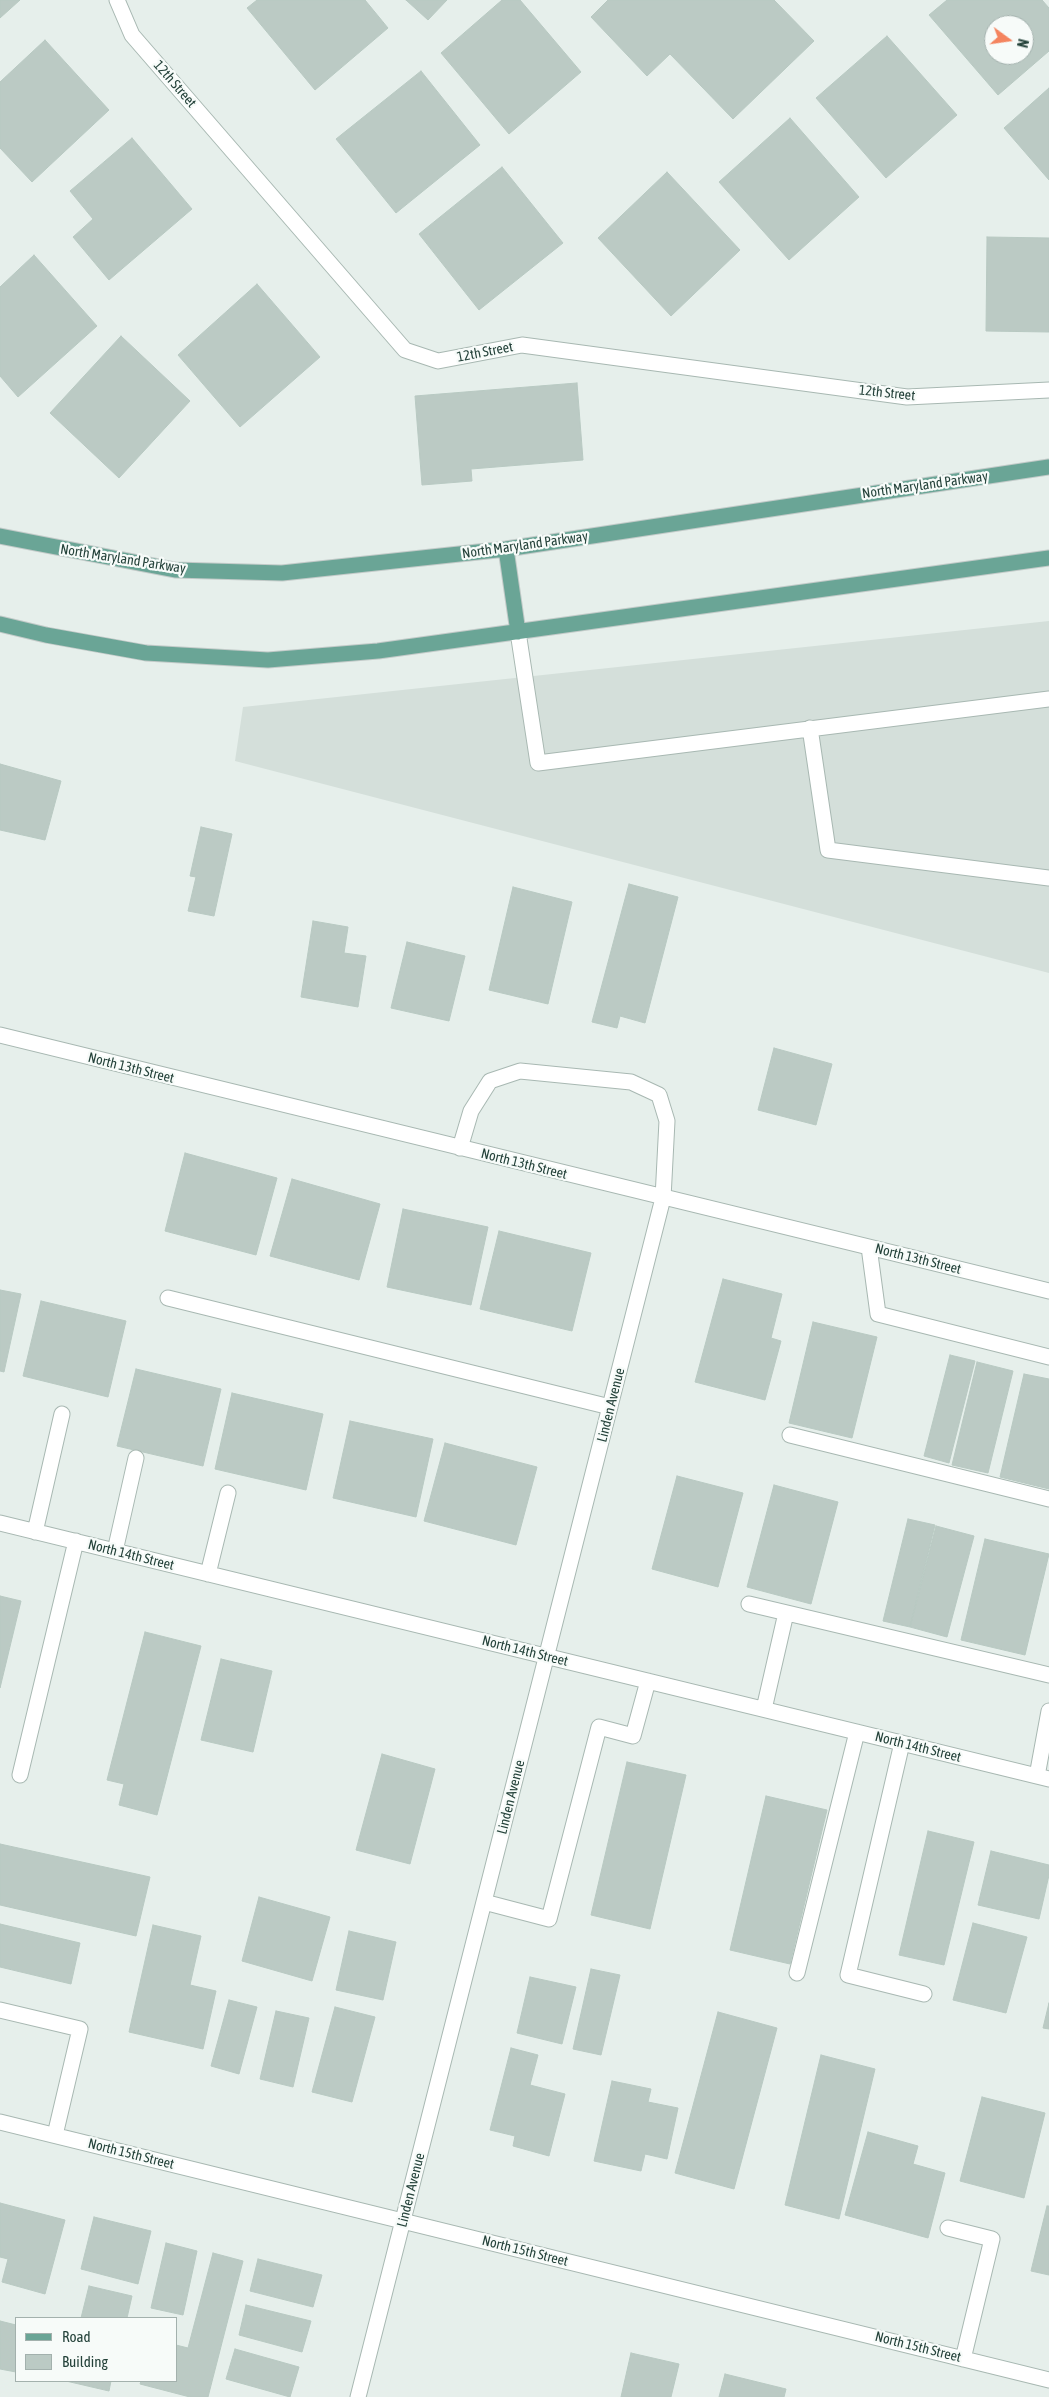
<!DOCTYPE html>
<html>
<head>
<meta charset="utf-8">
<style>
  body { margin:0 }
  #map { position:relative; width:1049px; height:2397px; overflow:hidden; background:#e6efeb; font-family:"Asap Condensed",sans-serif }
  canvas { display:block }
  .legend { position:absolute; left:15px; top:2317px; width:162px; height:65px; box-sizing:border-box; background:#f7fbf9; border:1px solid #a3b1ad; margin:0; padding:6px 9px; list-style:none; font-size:15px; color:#24423a }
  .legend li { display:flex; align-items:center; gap:10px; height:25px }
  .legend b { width:25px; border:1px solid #a3b1ad }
  .north { position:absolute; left:984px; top:15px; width:50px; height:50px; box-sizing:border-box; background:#f7fbf9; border:1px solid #a3b1ad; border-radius:50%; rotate:104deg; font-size:14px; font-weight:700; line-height:20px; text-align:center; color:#24423a }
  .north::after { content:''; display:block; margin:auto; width:18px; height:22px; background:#f4845f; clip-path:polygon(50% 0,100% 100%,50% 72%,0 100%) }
</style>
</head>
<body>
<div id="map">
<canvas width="1049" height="2397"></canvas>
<ul class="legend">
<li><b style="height:6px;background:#6aa596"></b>Road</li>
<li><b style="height:14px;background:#bbcac4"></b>Building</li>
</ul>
<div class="north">N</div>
</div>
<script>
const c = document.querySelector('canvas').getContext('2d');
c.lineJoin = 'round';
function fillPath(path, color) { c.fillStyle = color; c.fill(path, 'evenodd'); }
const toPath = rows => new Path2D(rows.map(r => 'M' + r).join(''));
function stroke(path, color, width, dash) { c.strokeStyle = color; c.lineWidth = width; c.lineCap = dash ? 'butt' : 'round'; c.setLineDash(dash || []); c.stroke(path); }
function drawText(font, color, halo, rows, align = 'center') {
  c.font = font + ' "Asap Condensed",sans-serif'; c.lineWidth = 4.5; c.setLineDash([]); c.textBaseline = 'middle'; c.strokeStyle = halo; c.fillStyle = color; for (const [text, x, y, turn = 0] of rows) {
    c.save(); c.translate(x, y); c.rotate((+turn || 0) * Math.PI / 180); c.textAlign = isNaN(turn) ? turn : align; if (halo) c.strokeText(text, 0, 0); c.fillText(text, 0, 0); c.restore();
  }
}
fillPath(toPath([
  [1049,621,1049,973,235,761,243,707]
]), '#d4dfda');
const building = toPath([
  [0,0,20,0,0,18,0,0],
  [257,0,365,0,388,28,315,90,247,8,257,0],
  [406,0,447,0,428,20,406,0],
  [502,0,520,0,581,72,509,134,441,53,502,0],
  [608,0,774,0,814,41,733,119,670,54,647,76,591,17,608,0],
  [947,0,1042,0,1049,8,1049,51,998,95,929,15,947,0],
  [994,25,1024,25,1024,55,994,55,994,25],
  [887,36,957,115,886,178,816,98,887,36],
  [45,40,109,110,32,182,0,148,0,82,45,40],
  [421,71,480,145,396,213,336,139,421,71],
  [1049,88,1049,180,1004,128,1049,88],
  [790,118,859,197,789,260,719,182,790,118],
  [132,138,192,209,109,280,73,237,93,219,70,191,132,138],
  [502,167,563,243,479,310,419,234,502,167],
  [667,172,740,250,671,316,598,238,667,172],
  [987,237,1049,238,1049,332,986,331,987,237],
  [34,255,97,326,18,397,0,376,0,287,34,255],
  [257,284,320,357,240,427,178,355,257,284],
  [121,336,190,401,119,478,50,413,121,336],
  [577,383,583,460,471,469,472,481,422,485,415,396,577,383],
  [0,764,61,781,45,840,0,830,0,764],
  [201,827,232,834,214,916,188,911,196,877,190,876,201,827],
  [629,884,678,897,645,1023,620,1016,617,1028,592,1022,629,884],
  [513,887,572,902,548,1004,489,990,513,887],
  [313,921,348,927,344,953,366,956,358,1007,301,997,313,921],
  [407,942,465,956,449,1021,391,1008,407,942],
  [774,1048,832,1064,816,1125,758,1110,774,1048],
  [185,1153,277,1178,256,1255,165,1231,185,1153],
  [292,1179,380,1204,359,1280,270,1256,292,1179],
  [403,1209,488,1227,471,1305,387,1287,403,1209],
  [499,1231,591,1253,572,1331,480,1309,499,1231],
  [723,1279,782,1294,771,1338,781,1341,765,1400,695,1382,723,1279],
  [0,1290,21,1294,4,1372,0,1371,0,1290],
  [41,1301,126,1321,108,1397,23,1376,41,1301],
  [813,1322,877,1337,852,1438,789,1423,813,1322],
  [950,1355,975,1361,949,1463,924,1456,950,1355],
  [977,1362,1013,1371,988,1473,952,1465,977,1362],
  [136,1369,221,1389,203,1466,117,1446,136,1369],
  [1024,1374,1049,1379,1049,1489,1000,1477,1024,1374],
  [232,1393,323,1414,306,1490,215,1469,232,1393],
  [350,1421,433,1439,416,1517,333,1498,350,1421],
  [445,1443,537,1467,516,1545,424,1521,445,1443],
  [677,1476,743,1493,718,1587,652,1569,677,1476],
  [774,1485,838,1502,811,1604,747,1587,774,1485],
  [908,1519,935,1525,910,1627,883,1621,908,1519],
  [936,1526,974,1536,947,1637,910,1627,936,1526],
  [985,1539,1049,1554,1025,1655,961,1640,985,1539],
  [0,1596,21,1601,0,1688,0,1596],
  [145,1632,201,1646,157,1815,119,1805,124,1784,107,1780,145,1632],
  [221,1659,272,1671,253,1752,201,1740,221,1659],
  [382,1754,435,1769,410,1864,356,1850,382,1754],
  [627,1762,686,1775,650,1929,591,1915,627,1762],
  [766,1796,827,1810,790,1964,730,1950,766,1796],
  [928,1831,974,1842,944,1965,899,1955,928,1831],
  [0,1844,150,1877,136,1936,0,1905,0,1844],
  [991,1851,1049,1865,1049,1875,1039,1919,978,1905,991,1851],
  [259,1897,330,1917,312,1981,242,1961,259,1897],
  [973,1923,1027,1937,1006,2013,953,2000,973,1923],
  [0,1924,80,1943,71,1984,0,1967,0,1924],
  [153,1925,201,1936,190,1985,216,1991,203,2049,129,2032,153,1925],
  [349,1931,396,1942,383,2000,336,1990,349,1931],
  [591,1969,620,1975,601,2055,573,2049,591,1969],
  [530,1977,576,1987,562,2044,517,2033,530,1977],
  [229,2000,257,2007,239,2074,211,2066,229,2000],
  [1049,2003,1049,2029,1043,2028,1049,2003],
  [335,2007,375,2017,352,2102,312,2092,335,2007],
  [276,2011,309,2018,293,2087,260,2079,276,2011],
  [718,2012,777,2028,734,2189,675,2173,718,2012],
  [511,2048,538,2055,530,2085,565,2094,549,2156,513,2146,515,2136,490,2130,511,2048],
  [821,2055,875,2069,839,2219,785,2205,821,2055],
  [612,2081,651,2089,648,2102,678,2108,667,2159,645,2154,641,2171,594,2161,612,2081],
  [982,2097,1045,2113,1024,2198,960,2181,982,2097],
  [868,2132,918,2146,913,2164,945,2173,928,2238,845,2215,868,2132],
  [0,2203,65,2220,45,2294,2,2282,8,2259,0,2257,0,2203],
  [1047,2206,1049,2206,1049,2275,1031,2271,1047,2206],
  [94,2217,151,2231,138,2284,81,2269,94,2217],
  [166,2243,197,2251,183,2315,151,2308,166,2243],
  [213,2253,243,2261,208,2397,190,2397,140,2384,141,2381,176,2381,176,2345,188,2348,213,2253],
  [258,2259,322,2275,313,2307,250,2291,258,2259],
  [89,2286,132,2296,127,2318,81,2318,89,2286],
  [246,2305,311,2321,302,2352,239,2335,246,2305],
  [0,2321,16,2325,16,2372,0,2369,0,2321],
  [235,2349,299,2367,290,2397,226,2379,235,2349],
  [631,2353,679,2364,671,2397,621,2397,631,2353],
  [725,2374,786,2389,784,2397,719,2397,725,2374],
  [66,2381,111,2381,109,2391,66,2381]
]);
fillPath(building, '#bbcac4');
stroke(building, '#b8c9c2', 1);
const minor = toPath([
  [117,0,132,35,405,350,438,361,522,345,907,397,1049,390],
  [518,632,538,763,1049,699],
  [810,728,828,850,1049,878],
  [0,1035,1049,1291],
  [869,1247,878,1314,1049,1357],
  [168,1298,610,1407],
  [790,1435,1049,1499],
  [0,1523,1049,1779],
  [35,1532,62,1414],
  [115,1551,136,1458],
  [208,1574,228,1493],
  [749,1604,1049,1675],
  [764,1709,786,1613],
  [902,1743,848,1975,924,1994],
  [20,1775,76,1541],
  [1037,1776,1049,1711],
  [484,1902,549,1919,599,1727,633,1736,648,1681],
  [797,1973,857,1732],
  [0,2010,80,2029,55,2135],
  [0,2122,1049,2380],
  [948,2228,992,2239,963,2359],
  [358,2397,663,1198,667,1121,659,1095,631,1082,520,1071,490,1081,471,1111,460,1148]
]);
const major = toPath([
  [0,536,175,570,282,573,506,549,1049,467],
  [506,549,518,632],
  [0,624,46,635,146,653,268,660,378,651,1049,558]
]);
stroke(minor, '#a8b8b2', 17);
stroke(major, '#c2cac8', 17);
stroke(minor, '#fff', 15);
stroke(major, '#6aa596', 15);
drawText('14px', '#24423a', '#f7fbf9', [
  ["12th Street",175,84,49],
  ["12th Street",485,352,-11],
  ["12th Street",887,393,6],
  ["North Maryland Parkway",925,485,-8],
  ["North Maryland Parkway",525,545,-8],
  ["North Maryland Parkway",123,559,9],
  ["North 13th Street",131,1068,14],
  ["North 13th Street",524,1164,14],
  ["North 13th Street",918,1259,14],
  ["Linden Avenue",611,1405,-76],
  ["North 14th Street",131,1555,14],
  ["North 14th Street",525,1651,14],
  ["North 14th Street",918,1747,14],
  ["Linden Avenue",511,1797,-76],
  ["North 15th Street",131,2154,14],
  ["Linden Avenue",411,2190,-76],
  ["North 15th Street",525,2251,14],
  ["North 15th Street",918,2347,14]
]);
</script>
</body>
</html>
